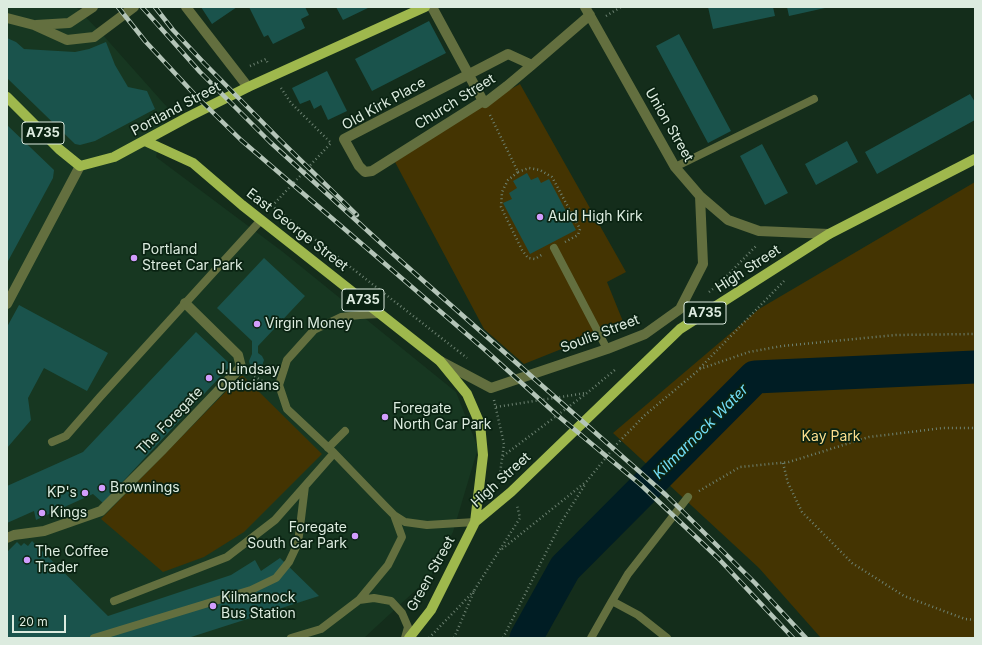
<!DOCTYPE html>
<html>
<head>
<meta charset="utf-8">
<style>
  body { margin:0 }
  #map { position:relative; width:982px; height:645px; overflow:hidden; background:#142d1b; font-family:Inter,sans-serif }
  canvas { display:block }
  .frame { position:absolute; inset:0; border:8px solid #dcebdf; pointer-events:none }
  .scale { position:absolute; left:12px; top:615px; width:54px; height:18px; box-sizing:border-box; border:2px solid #dcebdf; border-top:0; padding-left:5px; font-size:12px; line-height:14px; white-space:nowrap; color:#dcebdf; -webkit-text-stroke:3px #0a2312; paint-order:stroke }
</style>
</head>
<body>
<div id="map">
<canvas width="982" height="645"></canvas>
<div class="frame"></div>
<div class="scale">20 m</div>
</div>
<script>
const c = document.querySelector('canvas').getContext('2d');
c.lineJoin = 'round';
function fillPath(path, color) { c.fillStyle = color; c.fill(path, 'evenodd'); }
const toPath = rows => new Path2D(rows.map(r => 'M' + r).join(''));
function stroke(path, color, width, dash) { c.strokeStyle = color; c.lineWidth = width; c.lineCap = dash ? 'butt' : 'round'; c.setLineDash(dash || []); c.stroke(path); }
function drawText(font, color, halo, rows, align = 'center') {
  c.font = font + ' Inter,sans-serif'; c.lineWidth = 3.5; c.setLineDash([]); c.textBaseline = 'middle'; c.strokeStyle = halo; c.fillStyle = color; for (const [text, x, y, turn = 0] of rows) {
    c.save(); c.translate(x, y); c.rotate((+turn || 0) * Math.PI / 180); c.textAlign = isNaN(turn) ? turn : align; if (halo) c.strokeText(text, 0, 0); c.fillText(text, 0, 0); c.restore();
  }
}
fillPath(toPath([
  [7,7,76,7,102,34,167,107,156,157,283,252,456,392,478,448,453,532,431,576,364,638,7,638]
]), '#173721');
fillPath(toPath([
  [520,84,626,272,607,282,624,324,524,364,484,329,395,162,485,103],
  [975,182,975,638,821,638,759,568,613,433,759,309],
  [242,375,322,454,244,532,204,557,163,572,101,519]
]), '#443402');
stroke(toPath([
  [526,638,565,568,755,377,975,367]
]), '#001d24', 33);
fillPath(toPath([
  [201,7,237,7,212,24],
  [249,7,305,7,309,15,301,19,305,28,273,44,268,35,264,37],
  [336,7,370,7,343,20],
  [708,7,773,7,775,16,713,29],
  [787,7,825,7,825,8,789,16],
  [429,21,446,53,372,91,355,59],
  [679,34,731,131,708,143,656,46],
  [7,38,16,42,24,49,75,52,89,49,106,42,115,65,128,87,147,91,155,109,95,141,80,145,75,144,7,78],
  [327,71,347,111,328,120,321,105,314,109,310,100,300,104,292,88],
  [970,94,975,102,975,120,877,174,865,152],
  [7,125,54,170,53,178,7,263],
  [847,141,858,162,816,185,805,164],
  [762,144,788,193,765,205,740,156],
  [527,173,531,180,538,177,541,183,549,179,576,230,530,254,503,203,512,199,509,193,517,188,513,181],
  [264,258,305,296,258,346,258,353,262,356,264,360,262,366,256,369,250,365,249,361,252,354,252,341,217,308],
  [19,305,108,353,87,391,44,368,28,398,31,420,7,448,7,327],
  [196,332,231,365,103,503,93,494,36,520,34,511,7,523,7,486,83,452],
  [32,541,108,616,231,575,255,560,261,571,280,558,319,596,188,638,7,638,7,550,8,551,17,542,21,546,24,543,28,546]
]), '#1a534c');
stroke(toPath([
  [606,16,621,7],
  [250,66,266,59,268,64],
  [490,115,518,172,508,180,502,192,501,207,522,250,528,258,535,259,543,254],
  [518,172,529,168,540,170,552,177,580,229,578,235,565,242],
  [250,195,253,191,467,358],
  [272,206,331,143,291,103,281,88],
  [709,292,718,285,757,245],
  [700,368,784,281],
  [251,374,264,382,268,383],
  [494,400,504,444,499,481,501,483],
  [496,407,586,393],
  [503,456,587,393,616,369],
  [783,463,788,483,802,512,852,563,904,596,965,619,975,620],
  [699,491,740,467,789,462,869,437,943,428,975,428],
  [502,549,587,481,616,445,645,415,700,369,749,352,782,346,896,335,975,334],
  [429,638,474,591],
  [454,638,475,589,520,518,517,505],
  [503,638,562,521,586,483]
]), '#6d8272', 2.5, [1, 3]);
stroke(toPath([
  [675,167,814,99],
  [554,248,607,349],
  [381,314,360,315,341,317,314,330,287,360,279,385,287,409,334,453,385,506,394,515,405,522,427,525,475,522],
  [52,442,66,436,100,397,261,220],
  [328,448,345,431],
  [359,600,388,565,402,537,394,515],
  [114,601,227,557,275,520,334,453],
  [94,638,251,590,276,578,289,562,298,543,305,486],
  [291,638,321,629,359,600,374,598,391,601,402,613,408,627,405,638],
  [591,638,612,601],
  [667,638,638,615,612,601,628,574,688,497]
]), '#636f3f', 8);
stroke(toPath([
  [7,304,80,166],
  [7,538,14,535,44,531,101,511,161,451,241,367,238,355,185,303]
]), '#636f3f', 10);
stroke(toPath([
  [186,7,248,87],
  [432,7,483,101],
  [585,7,675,167,700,196,728,220,759,231,829,234],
  [7,18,34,25,67,40,94,37,134,7],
  [36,25,69,23,93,7],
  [532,65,508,54,344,139,359,166,365,172,372,171,483,101,485,103,507,86,532,65,590,15],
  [440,361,491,388,607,349,645,334,680,309,703,264,700,196]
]), '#636f3f', 10);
stroke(toPath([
  [7,97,59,149,80,166,114,157,188,117,248,87,425,7],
  [145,141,193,163,242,205,440,361,467,394,480,424,483,455,475,522,431,610,409,638],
  [475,522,511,492,680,329,829,234,975,159]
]), '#9fb84d', 10);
const rail = toPath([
  [118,7,145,41,197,97,241,140,484,349,557,415,641,485,718,558,793,638],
  [142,7,200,72,270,142,393,254,666,495,755,583,806,638],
  [155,7,173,30,205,64,280,140,357,215]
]);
stroke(rail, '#b4c5b8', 4.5);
stroke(rail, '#0a2312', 3, [9]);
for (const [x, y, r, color] of [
  [540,217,4,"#d29dfd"],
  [134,258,4,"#d29dfd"],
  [257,324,4,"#d29dfd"],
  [209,378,4,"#d29dfd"],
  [385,417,4,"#d29dfd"],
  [102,488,4,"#d29dfd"],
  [85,493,4,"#d29dfd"],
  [42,513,4,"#d29dfd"],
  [355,536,4,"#d29dfd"],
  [27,560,4,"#d29dfd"],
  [213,606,4,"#d29dfd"]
]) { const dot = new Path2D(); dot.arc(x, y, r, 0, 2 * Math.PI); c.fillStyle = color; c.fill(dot); stroke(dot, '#0a2312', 1.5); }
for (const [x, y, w] of [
  [43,133,42],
  [363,300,42],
  [705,313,42]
]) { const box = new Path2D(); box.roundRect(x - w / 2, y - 11, w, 22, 3); c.fillStyle = '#0a2312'; c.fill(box); stroke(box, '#dcebdf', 1); }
drawText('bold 13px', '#dcebdf', null, [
  ["A735",43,133],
  ["A735",363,300],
  ["A735",705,313]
]);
drawText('14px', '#dcebdf', '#0a2312', [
  ["Church Street",455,102,-32],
  ["Old Kirk Place",384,104,-29],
  ["Portland Street",176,109,-28],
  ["Union Street",669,125,60],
  ["East George Street",297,230,38],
  ["High Street",748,269,-33],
  ["Soulis Street",600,334,-21],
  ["The Foregate",170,421,-46],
  ["High Street",501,480,-42],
  ["Green Street",431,574,-61]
]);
drawText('14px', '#dcebdf', '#0a2312', [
  ["Auld High Kirk",548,217],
  ["Portland",142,250],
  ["Street Car Park",142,266],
  ["Virgin Money",265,324],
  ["J.Lindsay",217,370],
  ["Opticians",217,386],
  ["Foregate",393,409],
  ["North Car Park",393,425],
  ["Brownings",110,488],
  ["KP's",77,493,"right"],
  ["Kings",50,513],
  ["Foregate",347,528,"right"],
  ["South Car Park",347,544,"right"],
  ["The Coffee",35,552],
  ["Trader",35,568],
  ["Kilmarnock",221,598],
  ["Bus Station",221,614]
], 'left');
drawText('14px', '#fcde8e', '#0a2312', [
  ["Kay Park",831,437]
]);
drawText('italic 15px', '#72ddf6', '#0a2312', [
  ["Kilmarnock Water",701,432,-45]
]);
</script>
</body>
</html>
